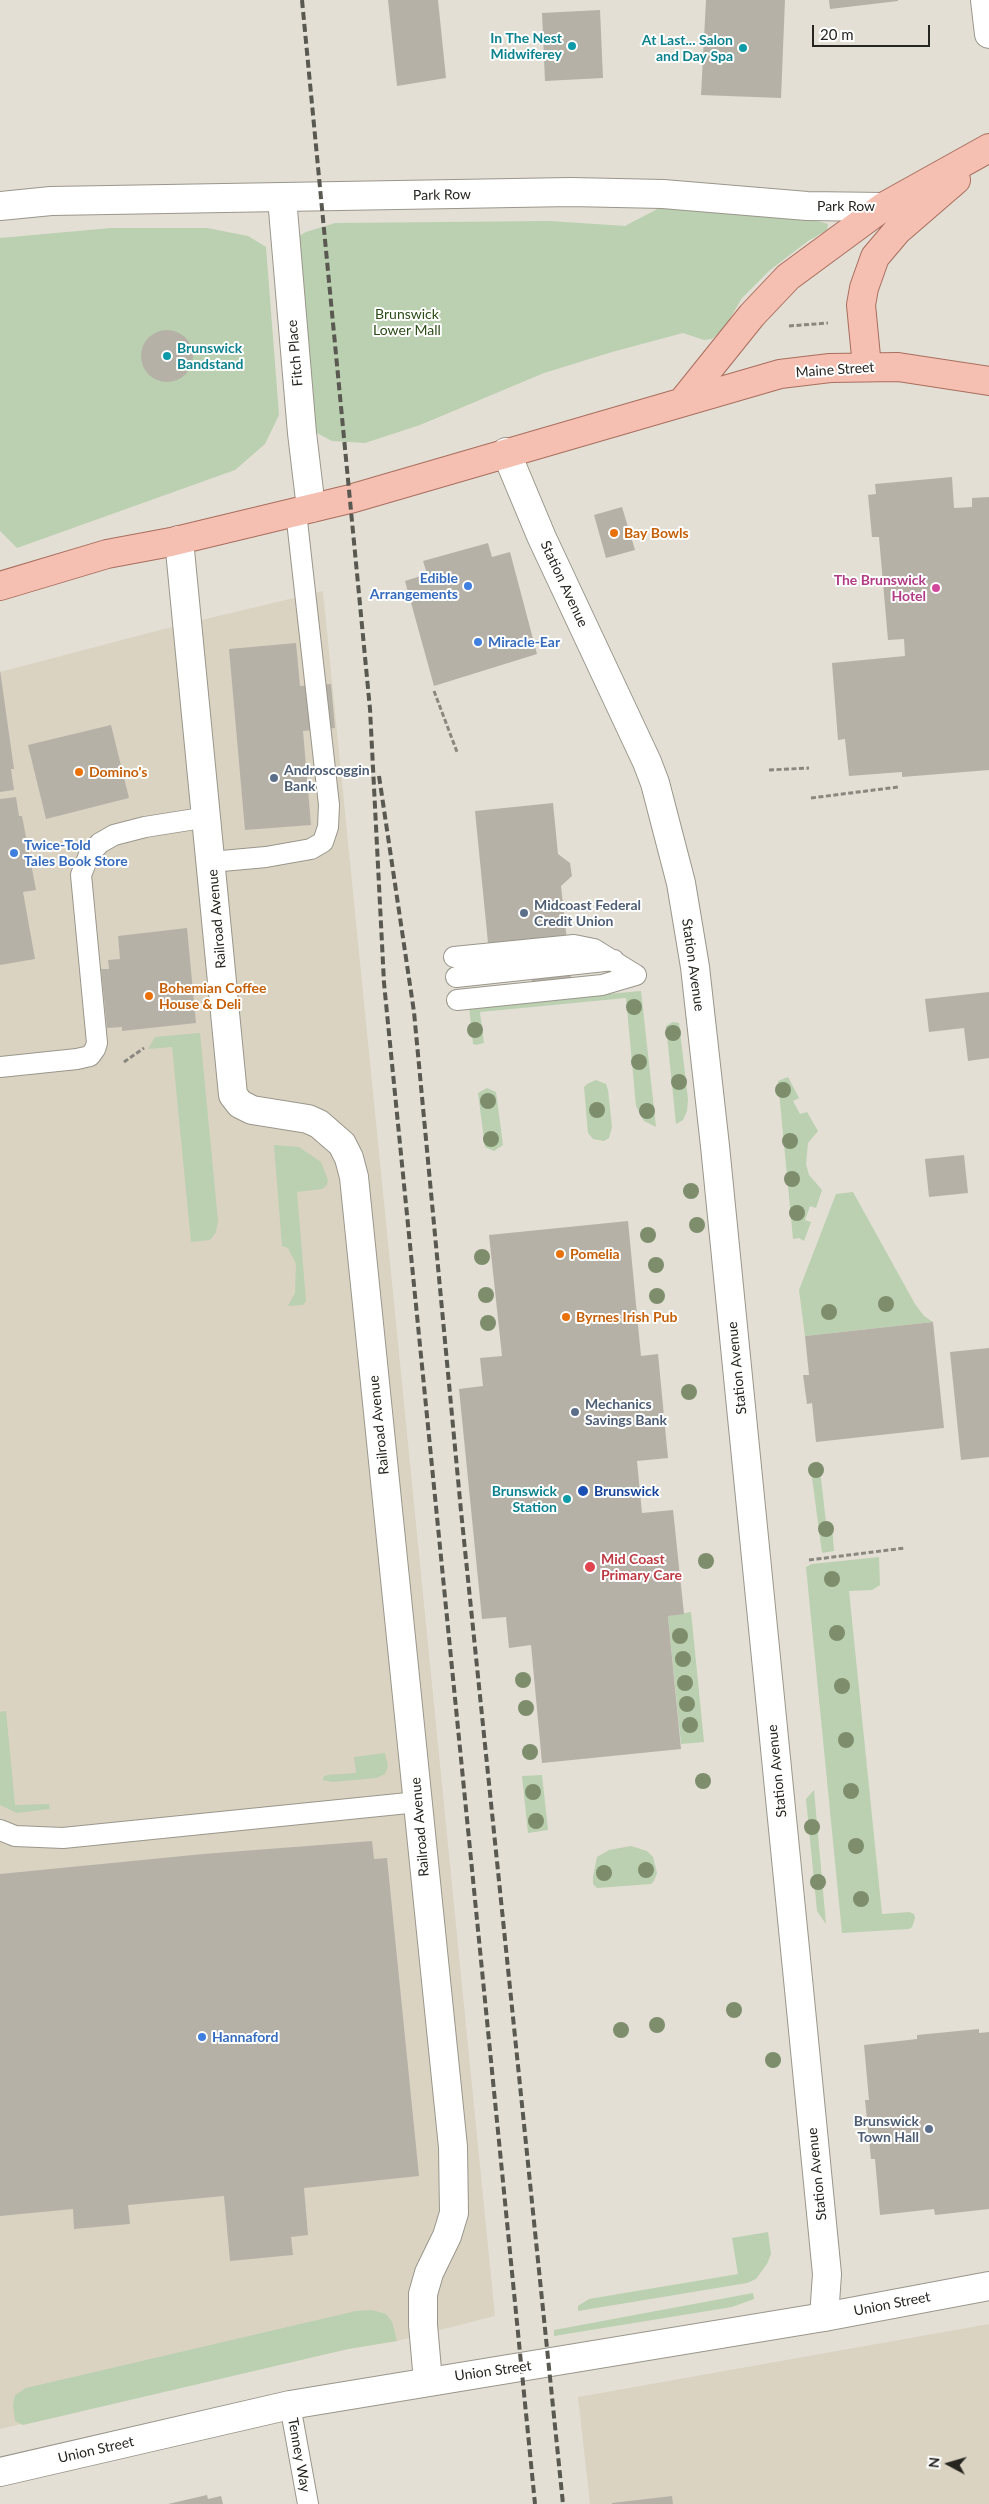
<!DOCTYPE html>
<html>
<head>
<meta charset="utf-8">
<style>
  body { margin:0 }
  #map { position:relative; width:989px; height:2504px; overflow:hidden; background:#e3dfd4; font-family:Lato,sans-serif }
  canvas { display:block }
  .north { position:absolute; left:924px; top:2439px; width:50px; height:50px; -webkit-text-stroke:4px #fff; paint-order:stroke; rotate:276deg; font-size:14px; font-weight:700; line-height:20px; text-align:center; color:#262520 }
  .north::after { content:''; display:block; margin:auto; width:18px; height:22px; background:#262520; clip-path:polygon(50% 0,100% 100%,50% 72%,0 100%) }
  .scale { position:absolute; left:812px; top:25px; width:118px; height:22px; box-sizing:border-box; border:2px solid #262520; border-top:0; padding-left:6px; font-size:15px; line-height:18px; white-space:nowrap; color:#262520; -webkit-text-stroke:4px #fff; paint-order:stroke }
</style>
</head>
<body>
<div id="map">
<canvas width="989" height="2504"></canvas>
<div class="north">N</div>
<div class="scale">20 m</div>
</div>
<script>
const c = document.querySelector('canvas').getContext('2d');
c.lineJoin = 'round';
function fillPath(path, color) { c.fillStyle = color; c.fill(path, 'evenodd'); }
const toPath = rows => new Path2D(rows.map(r => 'M' + r).join(''));
function stroke(path, color, width, dash) { c.strokeStyle = color; c.lineWidth = width; c.lineCap = dash ? 'butt' : 'round'; c.setLineDash(dash || []); c.stroke(path); }
function drawText(font, color, halo, rows, align = 'center') {
  c.font = font + ' Lato,sans-serif'; c.lineWidth = 4; c.setLineDash([]); c.textBaseline = 'middle'; c.strokeStyle = halo; c.fillStyle = color; for (const [text, x, y, turn = 0] of rows) {
    c.save(); c.translate(x, y); c.rotate((+turn || 0) * Math.PI / 180); c.textAlign = isNaN(turn) ? turn : align; if (halo) c.strokeText(text, 0, 0); c.fillText(text, 0, 0); c.restore();
  }
}
fillPath(toPath([
  [323,591,495,2316,397,2341,348,2349,0,2429,0,672,160,630],
  [989,2324,989,2504,590,2504,578,2397]
]), '#dad3c2');
fillPath(toPath([
  [665,205,689,205,818,221,828,224,827,230,808,241,770,270,742,298,725,327,712,339,704,340,683,333,612,352,544,373,420,425,365,443,332,441,315,432,297,237,306,232,335,223,550,221,625,226],
  [111,228,207,228,248,236,266,247,279,415,265,444,235,470,17,548,0,531,0,238],
  [641,991,656,1127,644,1121,636,1106,626,998,480,1012,484,1043,476,1045,473,1044,469,1006],
  [673,1022,679,1023,688,1099,687,1111,683,1120,676,1124,666,1026],
  [200,1033,218,1221,216,1232,210,1240,191,1242,172,1047,148,1049,155,1037],
  [788,1077,799,1098,793,1101,800,1114,807,1112,818,1131,808,1143,806,1164,809,1175,822,1190,816,1208,810,1206,805,1220,811,1222,804,1241,799,1238,793,1239,778,1081],
  [596,1080,606,1084,608,1090,612,1127,609,1138,604,1141,593,1139,588,1133,584,1087,587,1084],
  [487,1088,496,1092,503,1145,494,1151,485,1147,478,1093],
  [274,1145,299,1147,321,1162,328,1180,327,1185,322,1189,297,1192,306,1301,303,1305,288,1306,295,1293,296,1264,288,1248,282,1246],
  [853,1192,915,1304,924,1316,933,1322,805,1336,799,1290,836,1194],
  [819,1461,826,1522,832,1526,834,1551,822,1553,811,1470,812,1464],
  [879,1557,880,1585,872,1590,849,1591,882,1914,909,1912,914,1914,915,1918,912,1927,909,1929,842,1933,806,1567,812,1564],
  [691,1612,704,1742,681,1744,668,1616],
  [6,1711,15,1805,49,1804,50,1809,17,1813,0,1805,0,1712],
  [385,1753,388,1766,385,1774,376,1778,332,1782,323,1780,323,1777,327,1775,356,1773,354,1757],
  [542,1775,548,1830,528,1833,522,1776],
  [814,1790,826,1924,817,1911,806,1799],
  [631,1846,647,1851,653,1857,657,1873,654,1881,651,1884,597,1888,593,1884,593,1877,597,1857,609,1850],
  [768,2232,771,2254,767,2264,756,2279,747,2283,578,2311,578,2306,589,2299,738,2274,732,2238],
  [753,2293,754,2299,732,2307,554,2336,554,2330],
  [372,2310,386,2314,392,2322,397,2341,348,2349,23,2425,15,2421,13,2405,15,2395,26,2388,356,2311]
]), '#bad0b0');
fillPath(toPath([
  [388,0,438,0,446,78,397,86],
  [706,0,785,0,781,98,701,95],
  [829,0,898,0,898,1,830,9],
  [600,10,603,78,545,81,542,13],
  '141 356a26 26 0 1 1 52 0a26 26 0 1 1-52 0Z',
  [952,477,954,508,972,507,972,498,989,497,989,770,902,777,902,772,849,776,845,739,838,740,832,663,905,656,904,639,888,640,879,537,872,537,868,495,876,494,875,484],
  [622,507,635,550,606,558,594,515],
  [488,543,492,557,510,552,537,654,434,686,405,581,427,574,423,561],
  [296,643,300,686,331,684,335,728,303,731,311,825,245,830,229,649],
  [0,670,14,769,11,769,14,790,0,792],
  [111,725,129,798,46,819,28,745],
  [16,797,19,816,22,816,36,890,23,892,35,959,0,965,0,799],
  [553,803,558,854,570,863,572,876,561,886,571,978,532,982,527,940,488,943,475,811],
  [187,928,196,1023,122,1031,122,1027,107,1028,101,969,109,969,108,960,120,959,118,936],
  [989,992,989,1058,968,1061,964,1028,929,1032,925,999],
  [964,1155,968,1193,929,1197,925,1159],
  [628,1221,641,1356,658,1354,668,1458,637,1461,642,1513,673,1510,684,1614,668,1616,681,1749,542,1763,531,1645,509,1648,506,1617,482,1619,459,1389,483,1386,480,1358,502,1356,489,1235],
  [933,1322,944,1428,816,1442,812,1403,807,1404,803,1375,809,1375,805,1336],
  [989,1348,989,1457,961,1460,950,1352],
  [372,1841,374,1859,387,1858,419,2176,304,2188,308,2235,291,2237,293,2255,230,2261,224,2196,128,2205,130,2224,74,2229,73,2209,0,2216,0,1874,203,1854],
  [979,2029,979,2033,989,2032,989,2209,935,2215,934,2209,880,2215,875,2159,871,2159,865,2100,869,2100,864,2045,917,2039,917,2035],
  [207,2495,208,2499,221,2496,223,2504,168,2504],
  [672,2496,673,2504,612,2504,612,2503]
]), '#b6b1a7');
const lane = toPath([
  [211,862,266,857,311,849,323,842,328,827,329,805,296,512],
  [454,957,574,945,594,949,636,975],
  [456,977,614,960],
  [457,1000,602,985,636,975],
  [0,1067,77,1059,90,1056,95,1049,97,1043,81,875,89,855,100,843,114,835,145,827,208,817],
  [0,1830,15,1836,63,1838,418,1802],
  [290,2405,308,2504]
]);
const street = toPath([
  [985,0,989,34],
  [282,198,302,433,311,508],
  [0,206,51,201,571,192,663,194,807,206,883,207],
  [506,452,542,538,647,762,655,783,681,883,695,967,715,1146,797,1969,827,2274,824,2317],
  [179,540,233,1095,240,1104,252,1110,308,1119,319,1124,342,1144,349,1158,354,1177,453,2147,454,2213,447,2236,429,2273,423,2294,423,2325,428,2381]
]);
const secondary = toPath([
  [0,2472,290,2405,824,2317,989,2286]
]);
const primary = toPath([
  [867,367,861,305,864,288,875,257,897,231,956,180],
  [683,401,752,315,788,277,883,207,989,148],
  [0,586,107,554,171,542,350,499,780,374,830,368,898,367,989,381]
]);
stroke(lane, '#9a968b', 22);
stroke(street, '#9a968b', 30);
stroke(secondary, '#9a968b', 30);
stroke(primary, '#a96e5e', 30);
stroke(toPath([
  [789,326,828,323],
  [434,691,457,752],
  [769,770,809,768],
  [811,798,898,787],
  [124,1062,144,1048],
  [809,1560,905,1548]
]), '#89877f', 3, [5, 2.5]);
stroke(lane, '#fff', 20);
stroke(street, '#fff', 28);
stroke(secondary, '#fff', 28);
stroke(primary, '#f5bfb2', 28);
stroke(toPath([
  [302,0,370,709,384,983,535,2504],
  [379,776,414,1012,461,1511,563,2504]
]), '#595851', 4, [8, 4]);
c.fillStyle = '#7e8e6d';
for (const [x, y] of [
  [634,1007],
  [475,1030],
  [673,1033],
  [639,1062],
  [679,1082],
  [783,1090],
  [488,1101],
  [597,1110],
  [647,1111],
  [491,1139],
  [790,1141],
  [792,1179],
  [691,1191],
  [797,1213],
  [697,1225],
  [648,1235],
  [482,1257],
  [656,1265],
  [486,1295],
  [657,1296],
  [886,1304],
  [829,1312],
  [488,1323],
  [689,1392],
  [816,1470],
  [826,1529],
  [706,1561],
  [832,1579],
  [837,1633],
  [680,1636],
  [683,1659],
  [523,1680],
  [685,1683],
  [842,1686],
  [687,1704],
  [526,1708],
  [690,1725],
  [846,1740],
  [530,1752],
  [703,1781],
  [851,1791],
  [533,1792],
  [536,1821],
  [812,1827],
  [856,1846],
  [646,1870],
  [604,1873],
  [818,1882],
  [861,1899],
  [734,2010],
  [657,2025],
  [621,2030],
  [773,2060]
]) { c.beginPath(); c.arc(x, y, 8, 0, 2 * Math.PI); c.fill(); }
for (const [x, y, r, color] of [
  [572,46,5,"#0f9aa8"],
  [743,48,5,"#0f9aa8"],
  [167,356,5,"#0f9aa8"],
  [614,533,5,"#e8710a"],
  [468,586,5,"#3f7fe0"],
  [936,588,5,"#d1479c"],
  [478,642,5,"#3f7fe0"],
  [79,772,5,"#e8710a"],
  [274,778,5,"#5c6f8a"],
  [14,853,5,"#3f7fe0"],
  [524,913,5,"#5c6f8a"],
  [149,996,5,"#e8710a"],
  [560,1254,5,"#e8710a"],
  [566,1317,5,"#e8710a"],
  [575,1412,5,"#5c6f8a"],
  [583,1491,6,"#1a4fb4"],
  [567,1499,5,"#0f9aa8"],
  [590,1567,6,"#e0444e"],
  [202,2037,5,"#3f7fe0"],
  [929,2129,5,"#5c6f8a"]
]) { const dot = new Path2D(); dot.arc(x, y, r, 0, 2 * Math.PI); c.fillStyle = color; c.fill(dot); stroke(dot, '#fff', 2); }
drawText('bold 14px', '#0d838f', '#fff', [
  ["In The Nest",562,38],
  ["Midwiferey",562,54],
  ["At Last... Salon",733,40],
  ["and Day Spa",733,56],
  ["Brunswick",177,348,"left"],
  ["Bandstand",177,364,"left"],
  ["Brunswick",557,1491],
  ["Station",557,1507]
], 'right');
drawText('14px', '#262520', '#fff', [
  ["Park Row",442,195,-1],
  ["Park Row",846,206],
  ["Fitch Place",295,353,-95],
  ["Maine Street",835,370,-4],
  ["Station Avenue",564,584,65],
  ["Railroad Avenue",217,919,-95],
  ["Station Avenue",693,965,82],
  ["Station Avenue",737,1368,-96],
  ["Railroad Avenue",379,1425,-96],
  ["Station Avenue",777,1771,-96],
  ["Railroad Avenue",420,1827,-95],
  ["Station Avenue",817,2174,-96],
  ["Union Street",892,2304,-11],
  ["Union Street",493,2371,-8],
  ["Union Street",96,2450,-13],
  ["Tenney Way",299,2455,80]
]);
drawText('14px', '#2c4c18', '#fff', [
  ["Brunswick",407,314],
  ["Lower Mall",407,330]
]);
drawText('bold 14px', '#c56008', '#fff', [
  ["Bay Bowls",624,533],
  ["Domino's",89,772],
  ["Bohemian Coffee",159,988],
  ["House & Deli",159,1004],
  ["Pomelia",570,1254],
  ["Byrnes Irish Pub",576,1317]
], 'left');
drawText('bold 14px', '#366cbe', '#fff', [
  ["Edible",458,578,"right"],
  ["Arrangements",458,594,"right"],
  ["Miracle-Ear",488,642],
  ["Twice-Told",24,845],
  ["Tales Book Store",24,861],
  ["Hannaford",212,2037]
], 'left');
drawText('bold 14px', '#b23c85', '#fff', [
  ["The Brunswick",926,580],
  ["Hotel",926,596]
], 'right');
drawText('bold 14px', '#4e5e75', '#fff', [
  ["Androscoggin",284,770],
  ["Bank",284,786],
  ["Midcoast Federal",534,905],
  ["Credit Union",534,921],
  ["Mechanics",585,1404],
  ["Savings Bank",585,1420],
  ["Brunswick",919,2121,"right"],
  ["Town Hall",919,2137,"right"]
], 'left');
drawText('bold 14px', '#164399', '#fff', [
  ["Brunswick",594,1491]
], 'left');
drawText('bold 14px', '#be3a42', '#fff', [
  ["Mid Coast",601,1559],
  ["Primary Care",601,1575]
], 'left');
</script>
</body>
</html>
